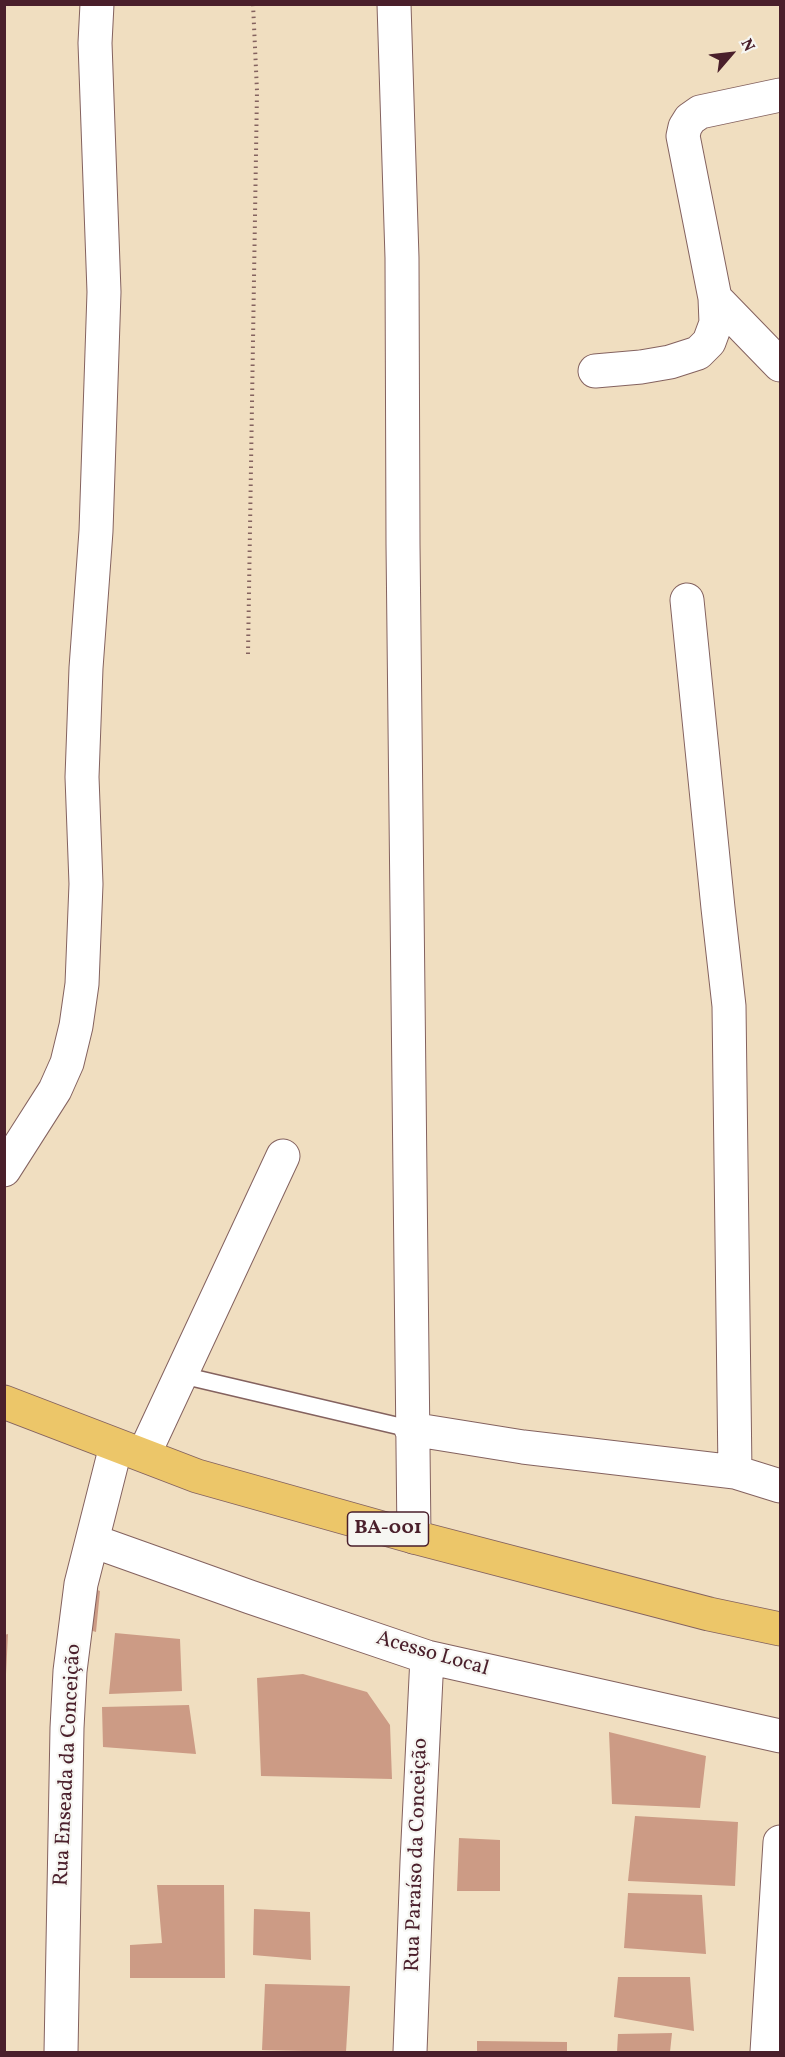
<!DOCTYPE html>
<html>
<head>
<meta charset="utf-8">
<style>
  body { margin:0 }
  #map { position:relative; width:785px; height:2057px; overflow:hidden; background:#f0dec0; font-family:Vollkorn,serif }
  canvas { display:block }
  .frame { position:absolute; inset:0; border:6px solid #4a1f2b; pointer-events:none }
  .north { position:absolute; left:701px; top:24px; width:60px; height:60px; -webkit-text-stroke:4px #f6f6f2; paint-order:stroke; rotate:62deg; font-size:16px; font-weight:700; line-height:24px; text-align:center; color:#4a1f2b }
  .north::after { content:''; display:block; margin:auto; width:21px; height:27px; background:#4a1f2b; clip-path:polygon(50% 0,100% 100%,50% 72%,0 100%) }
</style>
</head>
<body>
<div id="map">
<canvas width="785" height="2057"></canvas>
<div class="frame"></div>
<div class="north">N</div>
</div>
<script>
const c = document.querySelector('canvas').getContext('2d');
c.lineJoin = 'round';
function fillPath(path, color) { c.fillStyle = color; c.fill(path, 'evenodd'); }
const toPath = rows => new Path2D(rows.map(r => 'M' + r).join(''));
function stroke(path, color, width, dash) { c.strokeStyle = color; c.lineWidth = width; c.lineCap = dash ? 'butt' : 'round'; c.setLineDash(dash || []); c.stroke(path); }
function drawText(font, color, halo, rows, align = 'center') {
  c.font = font + ' Vollkorn,serif'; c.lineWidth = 4.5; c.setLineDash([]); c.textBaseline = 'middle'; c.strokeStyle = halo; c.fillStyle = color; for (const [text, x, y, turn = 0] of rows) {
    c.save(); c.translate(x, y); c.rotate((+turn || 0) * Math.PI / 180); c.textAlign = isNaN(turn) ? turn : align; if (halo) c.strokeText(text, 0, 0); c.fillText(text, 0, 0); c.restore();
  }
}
fillPath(toPath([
  [81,1584,100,1591,96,1632,76,1626],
  [115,1633,180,1639,182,1691,109,1694],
  [8,1634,6,1674,4,1674,4,1635],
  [303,1674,367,1692,390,1725,392,1779,261,1776,257,1678],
  [189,1705,196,1754,103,1747,102,1707],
  [609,1732,706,1756,700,1808,612,1804],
  [635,1816,738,1822,735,1886,628,1881],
  [459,1838,500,1840,500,1891,457,1891],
  [157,1885,224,1885,225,1978,130,1978,130,1945,162,1943],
  [628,1893,702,1895,706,1954,624,1948],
  [254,1909,310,1912,311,1960,253,1955],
  [618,1977,690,1977,694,2031,614,2017],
  [265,1984,350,1986,346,2052,262,2050],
  [672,2033,670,2052,617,2052,618,2034],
  [477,2041,567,2042,567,2052,477,2052]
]), '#cc9b85');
const service = toPath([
  [181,1375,411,1429]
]);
const minor = toPath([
  [394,4,402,258,403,544,414,1537],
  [715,298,780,365],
  [595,371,641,367,670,362,698,353,709,342,716,323,715,298,683,136,685,127,690,119,700,112,780,95],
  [687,600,718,908,729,1006,735,1472],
  [4,1170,55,1090,67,1063,76,1026,82,984,86,884,82,777,86,668,96,531,104,292,95,43,97,4],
  [411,1429,523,1447,735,1472,780,1486],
  [144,1454,283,1156],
  [93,1541,250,1597,427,1657,780,1736],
  [61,2052,67,1728,70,1671,81,1584,116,1446],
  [410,2052,417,1862,427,1657],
  [767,2052,780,1842]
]);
const primary = toPath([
  [4,1402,197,1476,414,1537,709,1614,780,1629]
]);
stroke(service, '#84625f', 19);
stroke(minor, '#84625f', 35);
stroke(primary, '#84625f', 35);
stroke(toPath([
  [248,654,257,91,253,4]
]), '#84625f', 4, [1.5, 4.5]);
stroke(service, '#fff', 16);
stroke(minor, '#fff', 33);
stroke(primary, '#ecc669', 33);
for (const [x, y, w] of [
  [388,1529,81]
]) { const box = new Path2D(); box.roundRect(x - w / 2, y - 17, w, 34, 4.5); c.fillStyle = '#f6f6f2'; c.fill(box); stroke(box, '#4a1f2b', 1.5); }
drawText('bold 20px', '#4a1f2b', null, [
  ["BA-001",388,1529]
]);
drawText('21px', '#4a1f2b', '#f6f6f2', [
  ["Acesso Local",432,1655,16],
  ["Rua Enseada da Conceição",69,1765,-87],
  ["Rua Paraíso da Conceição",418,1855,-88]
]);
</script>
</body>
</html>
